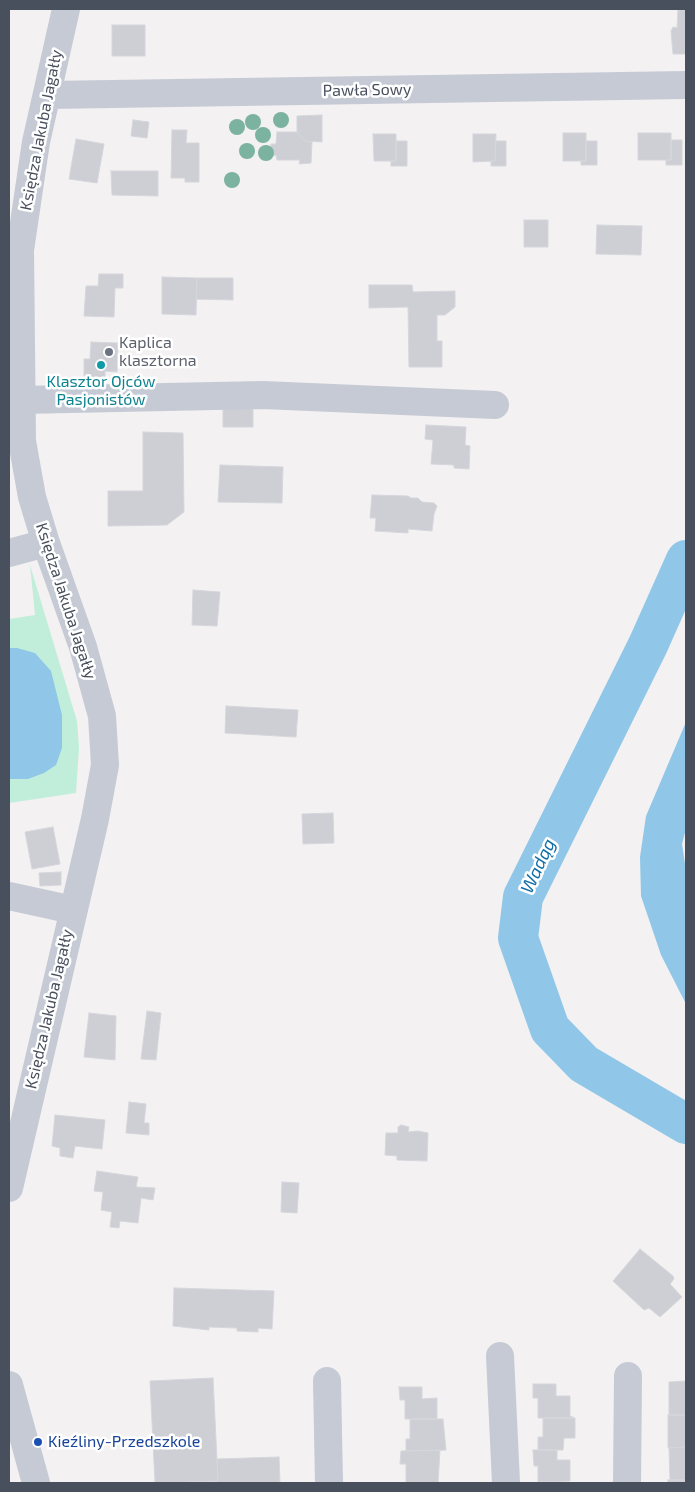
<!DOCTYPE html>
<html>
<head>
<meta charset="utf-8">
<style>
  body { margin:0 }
  #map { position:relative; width:695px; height:1492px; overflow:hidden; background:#f3f1f1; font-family:"Exo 2",sans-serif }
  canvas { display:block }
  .frame { position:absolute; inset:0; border:10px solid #49505d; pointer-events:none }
</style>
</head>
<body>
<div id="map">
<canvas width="695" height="1492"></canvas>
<div class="frame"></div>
</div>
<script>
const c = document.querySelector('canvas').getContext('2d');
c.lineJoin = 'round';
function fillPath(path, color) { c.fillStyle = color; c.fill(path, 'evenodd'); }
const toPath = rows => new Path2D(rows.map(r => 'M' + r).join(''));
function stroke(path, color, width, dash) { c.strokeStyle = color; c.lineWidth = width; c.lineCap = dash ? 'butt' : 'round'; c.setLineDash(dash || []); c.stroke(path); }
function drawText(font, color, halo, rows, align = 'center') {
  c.font = font + ' "Exo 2",sans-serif'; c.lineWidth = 5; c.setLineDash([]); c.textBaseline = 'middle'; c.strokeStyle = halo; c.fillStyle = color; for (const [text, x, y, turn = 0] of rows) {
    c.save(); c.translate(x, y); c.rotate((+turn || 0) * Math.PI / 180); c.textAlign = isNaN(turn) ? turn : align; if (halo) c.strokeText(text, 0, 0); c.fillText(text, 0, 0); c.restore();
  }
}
fillPath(toPath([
  [30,565,77,721,79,748,76,793,9,803,9,779,28,779,17,648,9,648,9,619,35,615]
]), '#c1eedb');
fillPath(toPath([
  [9,648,17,648,35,653,51,671,62,715,62,748,56,765,44,773,28,779,9,779],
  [686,722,686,829,682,844,686,870,686,1004,661,955,641,896,640,857,646,816]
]), '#90c7e9');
stroke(toPath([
  [686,560,648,645,523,897,518,938,550,1029,584,1064,686,1124]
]), '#90c7e9', 40);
const building = toPath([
  [678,10,686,10,686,54,673,54,671,31,673,27,677,28,678,10],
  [112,25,145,25,145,56,112,56,112,25],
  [322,115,322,142,305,141,297,132,297,116,322,115],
  [133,120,149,122,147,138,131,136,133,120],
  [172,130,187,130,186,143,199,143,199,182,185,182,185,178,171,178,172,130],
  [277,132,297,132,305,141,312,142,311,163,299,164,300,160,277,160,276,155,270,156,271,144,276,144,277,132],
  [563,133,586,133,586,161,563,161,563,133],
  [638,133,671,133,671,160,638,160,638,133],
  [373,134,396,134,396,161,374,161,373,134],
  [473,134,496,134,495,161,473,162,473,134],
  [76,139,104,144,97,183,69,179,76,139],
  [671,140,682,140,682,165,666,165,666,160,671,160,671,140],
  [396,141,407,141,407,166,391,166,391,161,396,161,396,141],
  [496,141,506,141,506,166,491,166,491,161,495,161,496,141],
  [586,141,597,141,597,165,581,165,581,161,586,161,586,141],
  [111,171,158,171,158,196,112,195,111,171],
  [524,220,548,220,548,247,524,247,524,220],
  [597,225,642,226,641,255,596,254,597,225],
  [99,274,123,274,123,288,115,288,114,317,84,316,86,286,98,286,99,274],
  [162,277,197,278,196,315,162,314,162,277],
  [197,278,233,278,233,300,196,299,197,278],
  [369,285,412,285,413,292,455,291,455,307,445,315,437,315,437,341,442,341,442,367,409,367,408,307,369,308,369,285],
  [91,342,118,343,117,372,105,371,105,379,84,378,84,359,90,359,91,342],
  [253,406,253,427,223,427,223,407,253,406],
  [426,425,466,427,465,445,470,446,469,469,454,468,454,465,431,464,433,440,425,439,426,425],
  [143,432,183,433,184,512,167,525,108,526,108,491,143,491,143,432],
  [220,465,283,467,282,503,218,502,220,465],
  [372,495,408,496,411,498,418,498,422,502,434,503,437,506,434,514,432,531,408,529,408,533,375,531,376,518,370,518,372,495],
  [193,590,220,592,217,626,192,625,193,590],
  [226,706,298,710,296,737,225,733,226,706],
  [333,813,334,843,303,844,302,814,333,813],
  [53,827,60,864,32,869,25,832,53,827],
  [61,872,61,885,40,886,39,873,61,872],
  [147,1011,161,1013,156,1060,141,1059,147,1011],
  [89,1013,116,1016,115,1060,84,1057,89,1013],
  [129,1102,146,1104,144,1123,149,1123,149,1135,126,1133,129,1102],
  [55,1115,105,1120,102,1149,75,1146,73,1158,60,1156,60,1148,52,1146,55,1115],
  [401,1125,409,1127,408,1132,418,1131,428,1133,427,1161,397,1160,397,1156,385,1155,386,1133,398,1133,398,1127,401,1125],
  [97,1171,138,1177,136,1187,155,1188,153,1200,141,1198,138,1223,120,1221,119,1228,110,1227,112,1212,101,1210,103,1192,94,1191,97,1171],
  [282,1182,299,1183,297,1213,281,1212,282,1182],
  [640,1249,673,1276,674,1279,670,1284,682,1297,660,1317,649,1308,644,1310,613,1281,640,1249],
  [174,1288,274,1291,272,1329,258,1328,258,1332,237,1331,237,1328,209,1327,209,1330,173,1326,174,1288],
  [213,1378,218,1481,155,1483,150,1381,213,1378],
  [686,1381,686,1415,669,1415,669,1382,686,1381],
  [533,1384,556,1384,556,1396,570,1396,570,1416,575,1418,538,1418,538,1398,533,1398,533,1384],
  [399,1387,422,1387,422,1399,437,1398,437,1419,405,1419,405,1400,400,1400,399,1387],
  [668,1415,686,1415,686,1447,668,1448,668,1415],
  [543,1418,575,1418,575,1438,564,1438,563,1450,538,1450,538,1437,543,1437,543,1418],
  [410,1419,443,1419,446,1450,406,1451,406,1439,410,1439,410,1419],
  [686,1447,686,1480,670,1480,669,1448,686,1447],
  [440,1450,438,1483,406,1483,406,1464,400,1464,401,1451,440,1450],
  [533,1450,557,1450,557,1460,570,1460,570,1481,538,1482,538,1466,534,1466,533,1450],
  [279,1457,280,1483,215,1483,215,1481,218,1481,217,1459,279,1457],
  [668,1480,686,1480,686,1483,668,1483,668,1480]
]);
fillPath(building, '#cecfd5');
stroke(building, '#d5d6dc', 1);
stroke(toPath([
  [48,95,686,85],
  [21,400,263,395,495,405],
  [9,553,46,543],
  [9,896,73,910],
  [9,1188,95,819,105,765,102,716,83,647,46,543,32,497,22,441,20,250,36,142,66,9],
  [500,1356,506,1483],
  [327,1381,329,1483],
  [9,1385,36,1483],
  [627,1483,628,1376]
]), '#c5cad5', 28);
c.fillStyle = '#7cb2a0';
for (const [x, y] of [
  [281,120],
  [253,122],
  [237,127],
  [263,135],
  [247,151],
  [266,153],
  [232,180]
]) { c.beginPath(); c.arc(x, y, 8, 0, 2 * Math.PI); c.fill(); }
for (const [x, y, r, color] of [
  [109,352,5,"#6b7280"],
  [101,365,5,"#0f9aa8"],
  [38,1442,5,"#1a4fb4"]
]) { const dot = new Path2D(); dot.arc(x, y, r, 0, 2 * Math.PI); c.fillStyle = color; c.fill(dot); stroke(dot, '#fff', 2); }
drawText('16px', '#49505d', '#fff', [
  ["Pawła Sowy",367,90,-1],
  ["Księdza Jakuba Jagałły",41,130,-79],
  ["Księdza Jakuba Jagałły",66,601,72],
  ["Księdza Jakuba Jagałły",49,1009,-77]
]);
drawText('16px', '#5b616d', '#fff', [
  ["Kaplica",119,343],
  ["klasztorna",119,361]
], 'left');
drawText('16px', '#0d838f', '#fff', [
  ["Klasztor Ojców",101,382],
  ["Pasjonistów",101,400]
]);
drawText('16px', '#164399', '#fff', [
  ["Kieźliny-Przedszkole",48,1442]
], 'left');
drawText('italic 18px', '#116ea8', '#fff', [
  ["Wadąg",538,866,-65]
]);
</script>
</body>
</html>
